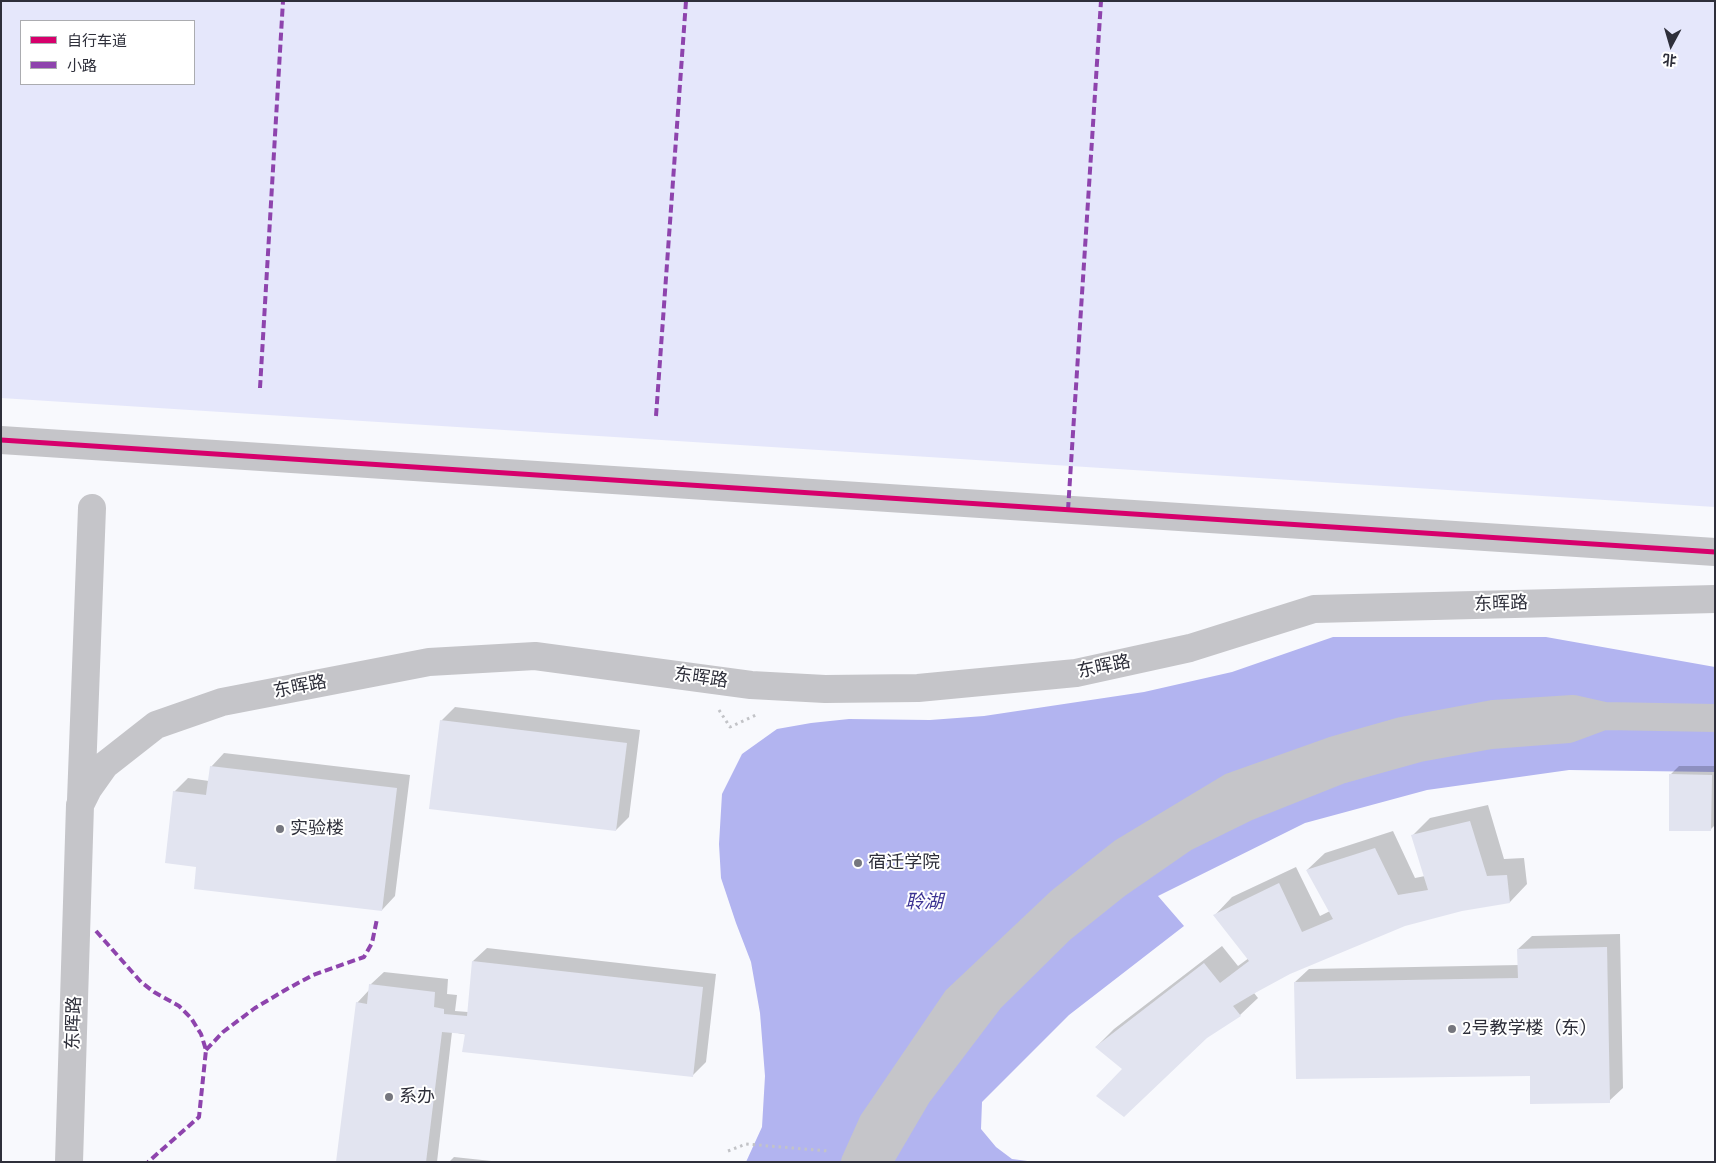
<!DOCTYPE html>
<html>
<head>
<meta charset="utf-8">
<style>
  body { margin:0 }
  #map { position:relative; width:1716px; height:1163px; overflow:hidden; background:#f8f9fd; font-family:"PT Serif","Noto Sans SC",serif }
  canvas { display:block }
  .frame { position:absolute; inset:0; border:2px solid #2e2f3a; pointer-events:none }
  .legend { position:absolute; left:20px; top:20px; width:175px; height:65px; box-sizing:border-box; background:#fff; border:1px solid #abacb0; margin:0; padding:6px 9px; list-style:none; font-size:15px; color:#2e2f3a }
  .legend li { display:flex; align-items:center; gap:10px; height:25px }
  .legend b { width:25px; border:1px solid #abacb0 }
  .north { position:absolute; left:1646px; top:20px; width:50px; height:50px; -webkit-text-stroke:4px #fff; paint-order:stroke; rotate:186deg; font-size:14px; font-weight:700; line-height:20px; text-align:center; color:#2e2f3a }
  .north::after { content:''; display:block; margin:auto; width:18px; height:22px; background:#2e2f3a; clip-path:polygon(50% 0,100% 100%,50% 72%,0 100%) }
</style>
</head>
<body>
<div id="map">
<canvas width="1716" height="1163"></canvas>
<div class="frame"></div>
<ul class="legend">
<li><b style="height:6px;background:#d6006c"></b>自行车道</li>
<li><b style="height:6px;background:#8e44ad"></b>小路</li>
</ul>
<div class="north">北</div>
</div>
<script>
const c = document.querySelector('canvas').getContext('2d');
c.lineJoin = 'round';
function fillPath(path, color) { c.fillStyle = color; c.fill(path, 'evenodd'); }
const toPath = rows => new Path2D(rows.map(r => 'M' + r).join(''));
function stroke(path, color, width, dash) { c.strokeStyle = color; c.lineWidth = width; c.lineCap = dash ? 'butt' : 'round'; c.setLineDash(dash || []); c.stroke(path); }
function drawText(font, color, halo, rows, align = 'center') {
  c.font = font + ' "PT Serif","Noto Sans SC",serif'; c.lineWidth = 4; c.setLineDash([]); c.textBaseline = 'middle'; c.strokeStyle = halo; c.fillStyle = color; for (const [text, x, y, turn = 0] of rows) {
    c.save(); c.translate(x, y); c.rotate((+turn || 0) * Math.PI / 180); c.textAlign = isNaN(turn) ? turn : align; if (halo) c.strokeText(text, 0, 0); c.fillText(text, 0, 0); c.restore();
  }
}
fillPath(toPath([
  [1,1,1715,1,1715,507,1,398],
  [21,21,194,21,194,84,21,84]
]), '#e5e7fb');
fillPath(toPath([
  [1333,637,1546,637,1715,667,1715,772,1569,770,1427,790,1305,823,1158,896,1184,926,1069,1015,982,1102,981,1129,996,1147,1012,1159,1035,1162,746,1162,762,1127,765,1076,760,1013,751,962,736,923,721,878,719,844,722,794,742,754,777,729,811,723,849,719,930,720,984,716,1144,692,1232,672]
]), '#b2b4f0');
fillPath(toPath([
  [455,707,640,730,629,817,616,830,441,721],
  [224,753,410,775,395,896,382,910,198,866,174,792,188,778,209,781,211,767],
  [1679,766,1715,766,1715,825,1711,829,1670,775],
  [1488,805,1504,859,1524,858,1527,884,1510,902,1461,910,1405,925,1289,973,1254,993,1258,998,1240,1015,1123,1069,1097,1046,1114,1029,1222,946,1238,966,1249,958,1215,915,1232,897,1296,867,1320,916,1330,911,1307,870,1325,853,1393,831,1415,878,1425,876,1412,836,1430,818],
  [1620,934,1623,1088,1609,1101,1531,1074,1295,982,1309,969,1519,965,1518,949,1532,936],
  [487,948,716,974,706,1062,692,1076,452,1032,437,1162,337,1162,357,1003,370,989,370,985,384,972,448,979,447,994,457,995,455,1011,468,1012,473,961],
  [454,1157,501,1162,449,1162]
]), '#0003');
fillPath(toPath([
  [440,720,627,743,616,831,429,809],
  [210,766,397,788,382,911,194,889,196,867,165,863,173,791,206,795],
  [1669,774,1712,775,1711,831,1669,831],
  [1470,821,1487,876,1507,875,1510,903,1462,911,1405,926,1290,974,1255,993,1233,1006,1241,1016,1207,1038,1124,1117,1096,1096,1122,1069,1095,1047,1204,963,1220,983,1249,961,1213,915,1279,883,1302,932,1333,919,1306,870,1375,848,1398,895,1428,890,1411,835],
  [1607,947,1610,1103,1530,1104,1530,1076,1296,1079,1294,982,1518,978,1517,949],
  [472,961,703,987,693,1077,462,1052,465,1034,442,1032,426,1162,336,1162,356,1002,367,1004,369,984,435,992,434,1007,444,1009,444,1014,467,1016]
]), '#e2e4f0');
stroke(toPath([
  [719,710,730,727,756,715],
  [728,1151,746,1144,828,1151]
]), '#c2c3c7', 3, [2.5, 4]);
stroke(toPath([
  [1,440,1715,552],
  [81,800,92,508],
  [69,1162,80,805,88,789,105,765,156,725,222,702,429,662,535,656,751,685,825,689,918,688,1076,673,1190,648,1314,609,1715,599],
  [855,1162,873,1122,956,1000,1061,901,1123,852,1231,787,1335,750,1402,731,1493,714,1573,709,1604,716,1715,718],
  [878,1162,918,1094,990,999,1061,929,1116,885,1184,838,1247,807,1340,770,1419,748,1491,735,1569,729,1604,716]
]), '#c5c5c9', 28);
stroke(toPath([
  [260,388,283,1],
  [656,416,686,1],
  [1068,510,1101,1],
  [96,931,141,982,154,992,179,1006,191,1018,201,1034,206,1050,199,1117,148,1162],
  [206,1050,223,1032,255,1008,287,989,313,975,364,957,372,943,377,919]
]), '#8e44ad', 4, [8, 4]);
stroke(toPath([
  [1,440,1715,552]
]), '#d6006c', 5);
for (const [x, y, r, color] of [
  [280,829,5,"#75767e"],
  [858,863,5,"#75767e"],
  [1452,1029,5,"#75767e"],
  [389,1097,5,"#75767e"]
]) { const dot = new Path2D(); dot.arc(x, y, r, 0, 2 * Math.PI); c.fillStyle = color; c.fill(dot); stroke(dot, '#fff', 2); }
drawText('18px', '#2e2f3a', '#fff', [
  ["东晖路",1501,604,-2],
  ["东晖路",1104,667,-12],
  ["东晖路",701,678,8],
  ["东晖路",300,687,-11],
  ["东晖路",74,1023,-88]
]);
drawText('18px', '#2e2f3a', '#fff', [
  ["实验楼",290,829],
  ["宿迁学院",868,863],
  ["2号教学楼（东）",1462,1029],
  ["系办",399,1097]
], 'left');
drawText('italic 19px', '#3c3392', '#fff', [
  ["聆湖",924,903]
]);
</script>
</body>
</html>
